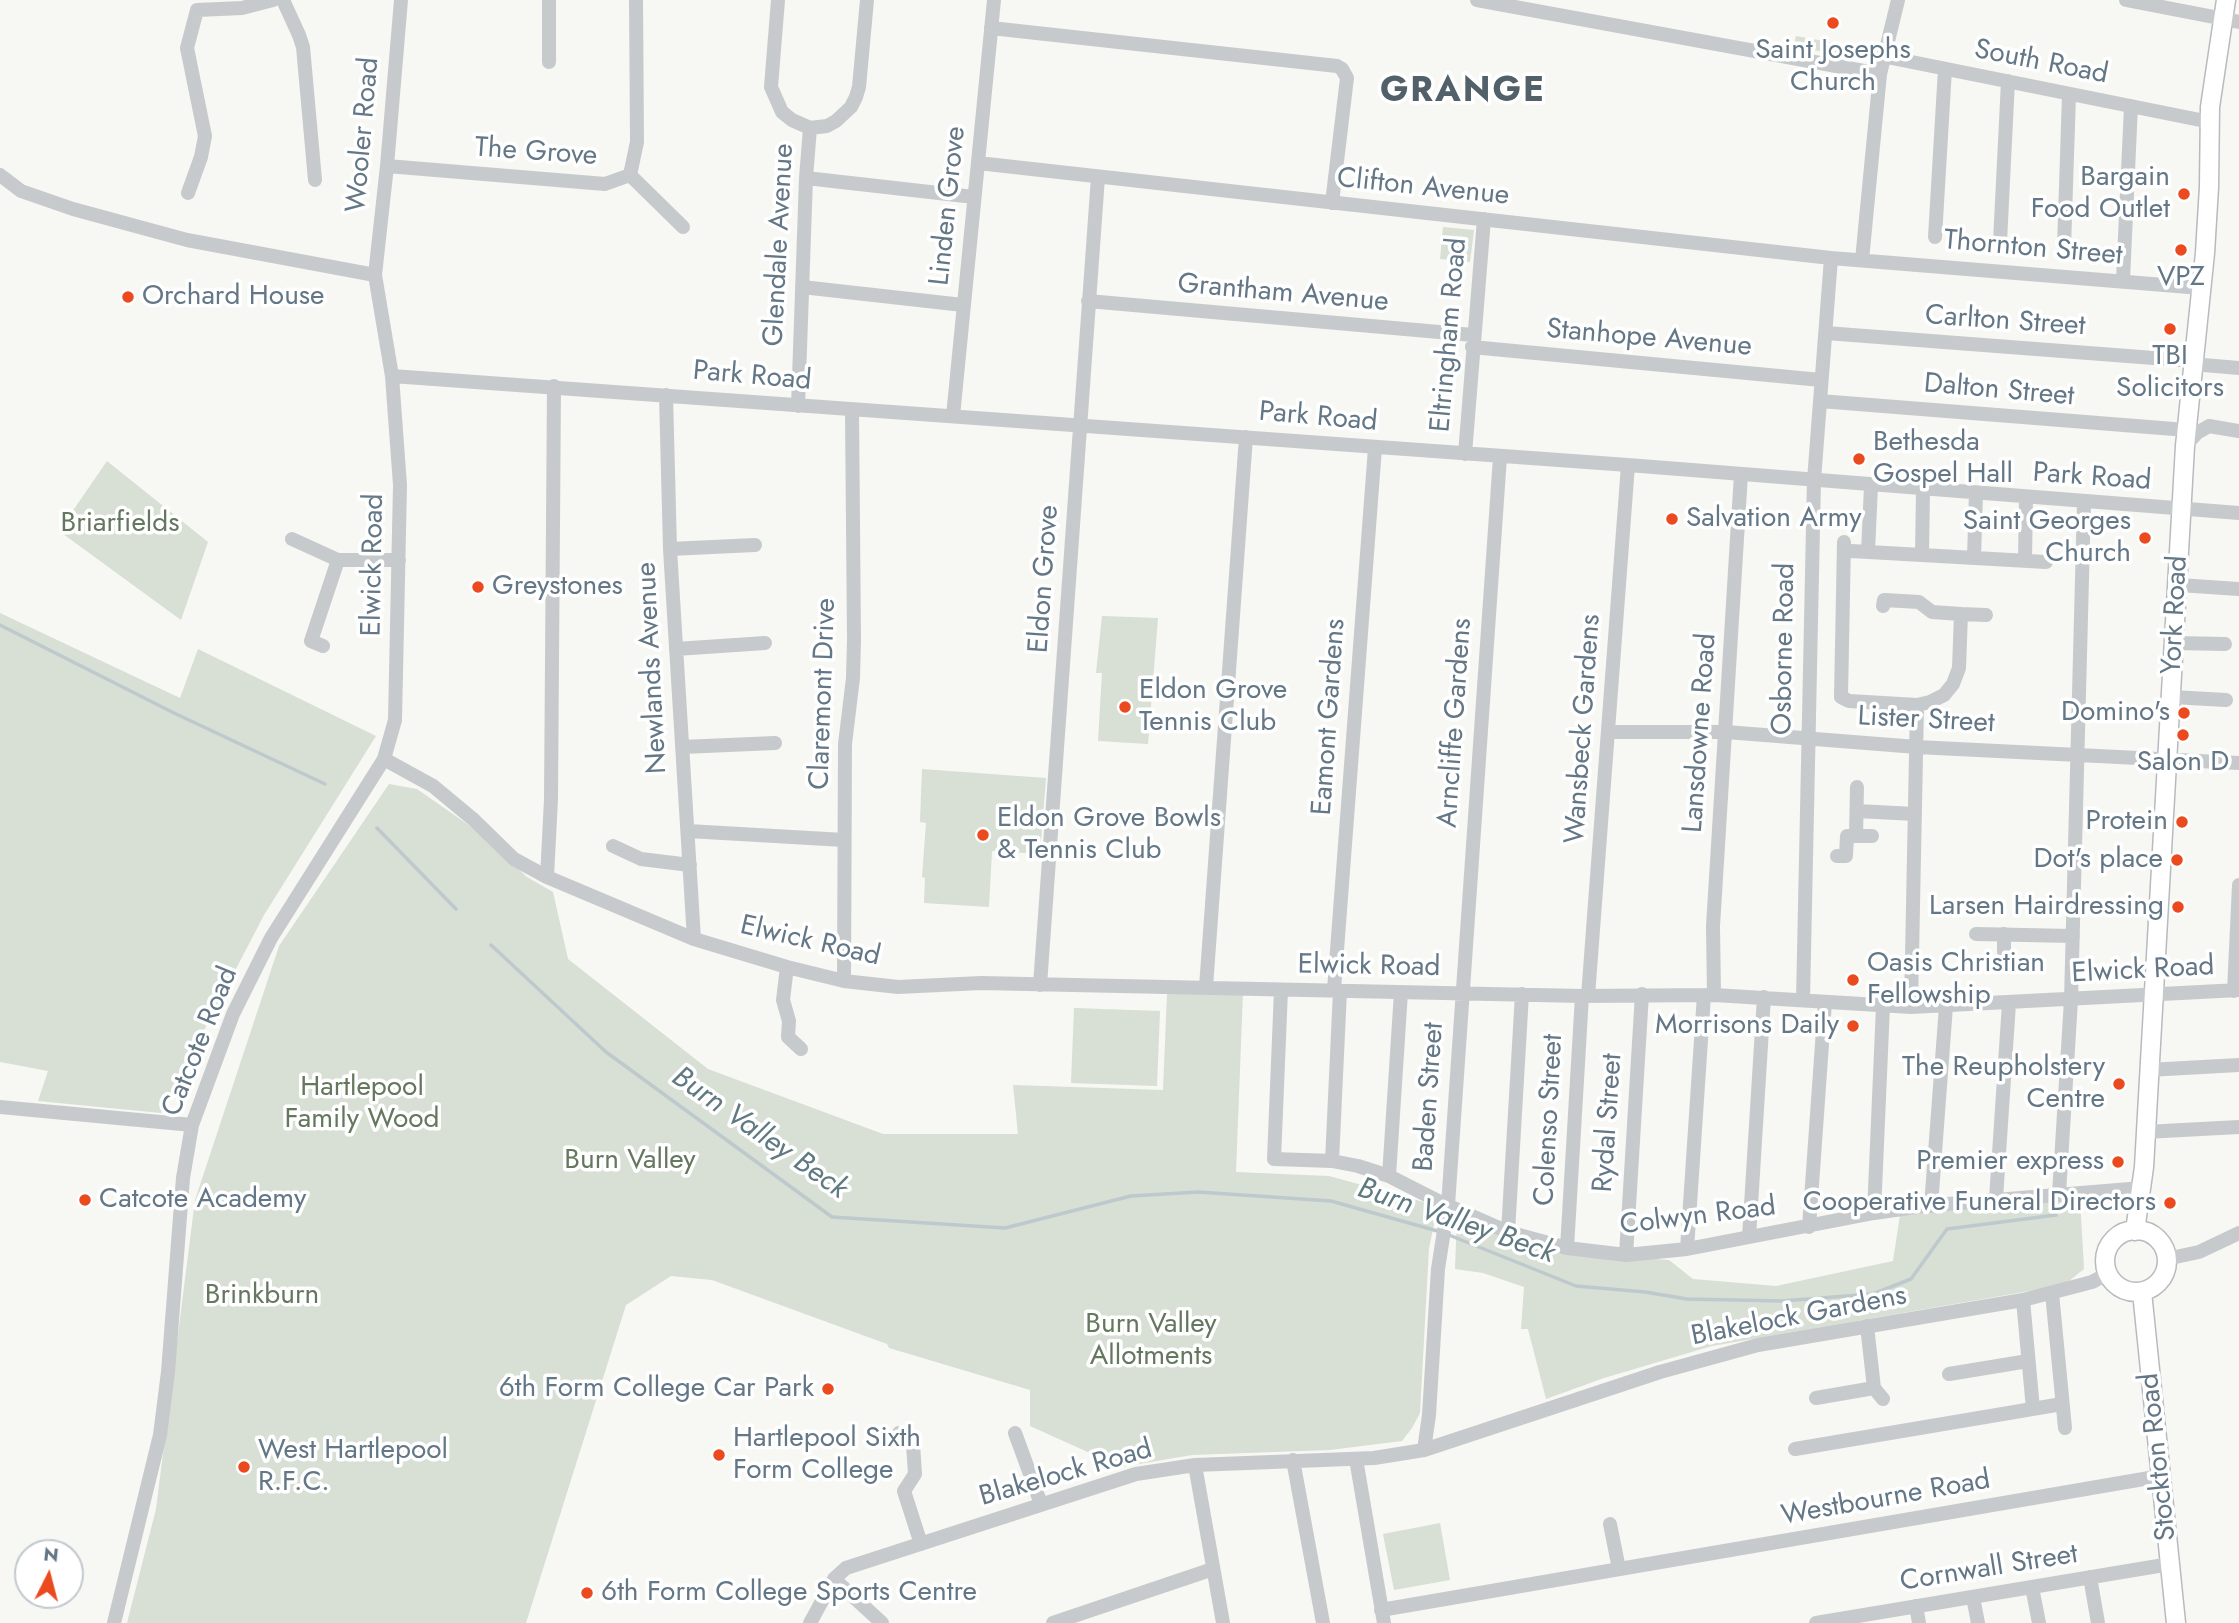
<!DOCTYPE html>
<html>
<head>
<meta charset="utf-8">
<style>
  body { margin:0 }
  #map { position:relative; width:2239px; height:1623px; overflow:hidden; background:#f7f7f3; font-family:Jost,sans-serif }
  canvas { display:block }
  .north { position:absolute; left:14px; top:1539px; width:70px; height:70px; box-sizing:border-box; background:#fff; border:2px solid #c1c9cf; border-radius:50%; rotate:6deg; font-size:19px; font-weight:700; line-height:28px; text-align:center; color:#647786 }
  .north::after { content:''; display:block; margin:auto; width:24px; height:32px; background:#eb4a1e; clip-path:polygon(50% 0,100% 100%,50% 72%,0 100%) }
</style>
</head>
<body>
<div id="map">
<canvas width="2239" height="1623"></canvas>
<div class="north">N</div>
</div>
<script>
const c = document.querySelector('canvas').getContext('2d');
c.lineJoin = 'round';
function fillPath(path, color) { c.fillStyle = color; c.fill(path, 'evenodd'); }
const toPath = rows => new Path2D(rows.map(r => 'M' + r).join(''));
function stroke(path, color, width, dash) { c.strokeStyle = color; c.lineWidth = width; c.lineCap = dash ? 'butt' : 'round'; c.setLineDash(dash || []); c.stroke(path); }
function drawText(font, color, halo, rows, align = 'center') {
  c.font = font + ' Jost,sans-serif'; c.lineWidth = 7; c.setLineDash([]); c.textBaseline = 'middle'; c.strokeStyle = halo; c.fillStyle = color; for (const [text, x, y, turn = 0] of rows) {
    c.save(); c.translate(x, y); c.rotate((+turn || 0) * Math.PI / 180); c.textAlign = isNaN(turn) ? turn : align; if (halo) c.strokeText(text, 0, 0); c.fillText(text, 0, 0); c.restore();
  }
}
fillPath(toPath([
  [1796,36,1846,45,1844,56,1794,46],
  [1443,227,1474,230,1470,262,1440,259],
  [107,461,208,542,181,620,59,531],
  [0,613,180,698,198,649,376,736,264,915,161,1113,38,1101,48,1071,0,1062],
  [1102,616,1158,618,1148,744,1098,741,1102,673,1096,673],
  [922,769,1046,778,1040,854,992,851,989,907,924,903,925,878,922,877,926,823,920,822],
  [389,784,417,789,480,833,527,877,553,892,568,959,708,1069,883,1134,1018,1134,1013,1085,1163,1090,1167,994,1243,992,1236,1172,1329,1176,1438,1206,1429,1248,1420,1413,1412,1428,1402,1441,1330,1450,1192,1455,1121,1467,1030,1426,1030,1390,889,1348,887,1344,712,1280,671,1276,626,1305,526,1623,127,1623,156,1509,195,1200,279,946],
  [1074,1008,1160,1011,1157,1086,1071,1083],
  [2080,1198,2084,1269,2064,1285,1712,1346,1604,1378,1546,1399,1528,1329,1521,1329,1524,1287,1483,1273,1455,1269,1457,1216,1566,1253,1669,1260,1693,1279,1776,1286,1893,1261,1900,1215],
  [1440,1523,1450,1580,1394,1590,1383,1534]
]), '#d8dfd4');
stroke(toPath([
  [0,625,174,713,325,784],
  [377,828,456,909],
  [491,945,606,1052,832,1217,1005,1228,1131,1196,1198,1192,1331,1201,1441,1232],
  [1449,1235,1576,1286,1645,1292,1687,1299,1782,1301,1873,1294,1911,1279,1947,1229,2056,1215]
]), '#bec9cd', 3.5);
const major = toPath([
  '2105 1261a31 31 0 1 1 62 0a31 31 0 1 1-62 0Z',
  [2135,1231,2144,1167,2185,446,2205,253,2209,187,2210,107,2226,0],
  [2142,1292,2176,1623]
]);
stroke(major, '#b7bbbf', 21);
stroke(toPath([
  [283,0,299,35,303,47,315,180],
  [778,0,771,87,782,112,792,120,810,128,827,126,836,121,851,107,856,97,859,87,867,0],
  [1477,0,1880,74],
  [2126,0,2239,22],
  [991,28,1337,66,1342,69,1347,78,1332,203],
  [1882,56,2210,122],
  [549,62,549,0],
  [978,163,1831,258,2201,288],
  [387,166,605,184,630,175,637,142,636,0],
  [0,175,21,191,73,209,187,240,375,275],
  [630,175,683,227],
  [806,178,974,197],
  [188,193,201,157,205,136,187,48,197,10,242,8,273,0],
  [1935,237,1945,69],
  [2000,242,2008,81],
  [2064,247,2069,95],
  [1862,260,1880,74,1898,0],
  [2123,280,2131,106],
  [802,287,963,305],
  [1088,301,1473,335],
  [1826,333,2180,360],
  [1472,347,1821,380],
  [2192,364,2239,368],
  [392,376,1628,465,2239,513],
  [666,395,670,549,694,939],
  [1820,401,2174,429],
  [798,406,806,178,810,128],
  [953,416,994,0],
  [2185,446,2197,433,2209,426,2239,431],
  [1465,454,1484,219],
  [292,539,338,560,399,560],
  [1844,542,1841,697,1849,701,1917,705,1930,702,1944,695,1953,684,1959,668,1961,614,1932,612,1919,602,1884,600,1883,606],
  [670,549,755,545],
  [1851,551,2046,562],
  [1868,552,1871,486],
  [1922,555,1923,490],
  [1974,558,1976,493],
  [2025,560,2026,497],
  [2179,585,2239,589],
  [1961,614,1986,615],
  [2175,643,2225,644],
  [323,646,311,641,338,560],
  [676,649,765,643],
  [2172,697,2226,700],
  [1609,732,1726,732,1917,747,2239,763],
  [682,747,775,743],
  [384,759,433,786,474,820,514,859,547,877,694,939,787,967,844,981,898,987,981,983,1582,996,1714,995,1911,1007,2239,990],
  [1857,811,1915,814],
  [688,831,844,840],
  [1856,836,1857,787],
  [613,846,641,859,690,865],
  [1837,856,1846,856,1847,836,1872,836],
  [547,877,551,799,554,386],
  [1976,934,2073,936],
  [2004,952,2004,934],
  [787,967,783,1000,789,1021,788,1037,801,1049],
  [844,981,845,744,853,678,854,640,852,410],
  [1040,985,1098,177],
  [1206,987,1246,437],
  [1281,990,1274,1159,1332,1161,1358,1166,1389,1176,1442,1203,1508,1232,1567,1248,1626,1255,1687,1249,1874,1213,1923,1206,2142,1188],
  [1334,990,1375,448],
  [2234,991,2239,885],
  [1714,995,1713,926,1741,474],
  [1588,996,1628,465],
  [1803,1000,1814,480,1831,258],
  [1911,1007,1917,705],
  [2148,1070,2239,1065],
  [0,1107,192,1125],
  [2145,1132,2239,1127],
  [1332,1161,1340,991],
  [1389,1176,1401,992],
  [2059,1194,2071,1000,2084,502],
  [1996,1199,2009,1003],
  [1931,1206,1946,1006],
  [1874,1213,1883,1006],
  [1809,1227,1825,1002],
  [1508,1232,1522,994],
  [1749,1237,1764,997],
  [1567,1248,1582,996],
  [1687,1249,1704,995],
  [1626,1255,1642,994],
  [2166,1259,2199,1252,2239,1233],
  [2052,1293,2065,1428],
  [2023,1300,2033,1409],
  [1867,1326,1874,1388,1883,1399],
  [1949,1374,2028,1361],
  [1816,1398,1874,1388],
  [899,1433,913,1444,915,1474,904,1491,921,1544],
  [1015,1433,1041,1504],
  [1795,1449,2062,1404],
  [1424,1450,1429,1415,1438,1269,1448,1205,1500,457],
  [1356,1459,1384,1623],
  [1293,1460,1323,1623],
  [1195,1465,1223,1623],
  [1610,1524,1619,1569],
  [2090,1577,2098,1623],
  [834,1579,882,1623],
  [2032,1587,2039,1623],
  [1973,1597,1978,1623],
  [1916,1606,1919,1623],
  [1381,1610,2161,1476],
  [114,1623,160,1435,168,1372,183,1178,192,1125,233,1014,271,938,384,759,395,720,400,485,392,376,375,275,387,166,401,0],
  [810,1623,834,1579,846,1568,1136,1474,1195,1465,1374,1458,1424,1450,1660,1372,1758,1345,2023,1300,2092,1282,2107,1274],
  [1053,1623,1213,1569],
  [1816,1623,2170,1564]
]), '#c6cacd', 14);
stroke(major, '#fff', 18);
for (const [x, y, r, color] of [
  [1833,23,7,"#eb4a1e"],
  [2184,194,7,"#eb4a1e"],
  [2181,250,7,"#eb4a1e"],
  [128,297,7,"#eb4a1e"],
  [2170,329,7,"#eb4a1e"],
  [1859,459,7,"#eb4a1e"],
  [1672,519,7,"#eb4a1e"],
  [2145,538,7,"#eb4a1e"],
  [478,587,7,"#eb4a1e"],
  [1125,707,7,"#eb4a1e"],
  [2184,713,7,"#eb4a1e"],
  [2183,735,7,"#eb4a1e"],
  [2182,822,7,"#eb4a1e"],
  [983,835,7,"#eb4a1e"],
  [2177,860,7,"#eb4a1e"],
  [2178,907,7,"#eb4a1e"],
  [1853,980,7,"#eb4a1e"],
  [1853,1026,7,"#eb4a1e"],
  [2119,1084,7,"#eb4a1e"],
  [2118,1162,7,"#eb4a1e"],
  [85,1200,7,"#eb4a1e"],
  [2170,1203,7,"#eb4a1e"],
  [828,1389,7,"#eb4a1e"],
  [719,1455,7,"#eb4a1e"],
  [244,1467,7,"#eb4a1e"],
  [587,1593,7,"#eb4a1e"]
]) { const dot = new Path2D(); dot.arc(x, y, r, 0, 2 * Math.PI); c.fillStyle = color; c.fill(dot); stroke(dot, '#fff', 2.5); }
drawText('28px', '#647786', '#fff', [
  ["Saint Josephs",1833,51,"center"],
  ["Church",1833,83,"center"],
  ["Bargain",2170,178],
  ["Food Outlet",2170,210],
  ["VPZ",2181,278,"center"],
  ["Orchard House",142,297,"left"],
  ["TBI",2170,357,"center"],
  ["Solicitors",2170,389,"center"],
  ["Bethesda",1873,443,"left"],
  ["Gospel Hall",1873,475,"left"],
  ["Salvation Army",1686,519,"left"],
  ["Saint Georges",2131,522],
  ["Church",2131,554],
  ["Greystones",492,587,"left"],
  ["Eldon Grove",1139,691,"left"],
  ["Tennis Club",1139,723,"left"],
  ["Domino's",2170,713],
  ["Salon D",2183,763,"center"],
  ["Eldon Grove Bowls",997,819,"left"],
  ["& Tennis Club",997,851,"left"],
  ["Protein",2168,822],
  ["Dot's place",2163,860],
  ["Larsen Hairdressing",2164,907],
  ["Oasis Christian",1867,964,"left"],
  ["Fellowship",1867,996,"left"],
  ["Morrisons Daily",1839,1026],
  ["The Reupholstery",2105,1068],
  ["Centre",2105,1100],
  ["Premier express",2104,1162],
  ["Catcote Academy",99,1200,"left"],
  ["Cooperative Funeral Directors",2156,1203],
  ["6th Form College Car Park",814,1389],
  ["Hartlepool Sixth",733,1439,"left"],
  ["Form College",733,1471,"left"],
  ["West Hartlepool",258,1451,"left"],
  ["R.F.C.",258,1483,"left"],
  ["6th Form College Sports Centre",601,1593,"left"]
], 'right');
drawText('28px', '#647786', '#fff', [
  ["South Road",2041,63,11],
  ["Wooler Road",364,135,-85],
  ["The Grove",536,153,4],
  ["Clifton Avenue",1423,188,6],
  ["Linden Grove",949,206,-84],
  ["Glendale Avenue",780,245,-87],
  ["Thornton Street",2033,249,5],
  ["Grantham Avenue",1283,294,5],
  ["Carlton Street",2005,322,4],
  ["Eltringham Road",1450,335,-85],
  ["Stanhope Avenue",1649,339,5],
  ["Park Road",752,377,5],
  ["Dalton Street",1999,391,5],
  ["Park Road",1318,418,5],
  ["Park Road",2092,478,4],
  ["Elwick Road",374,565,-89],
  ["Eldon Grove",1045,579,-86],
  ["York Road",2176,615,-87],
  ["Osborne Road",1785,649,-89],
  ["Newlands Avenue",653,668,-93],
  ["Claremont Drive",824,694,-88],
  ["Eamont Gardens",1330,717,-86],
  ["Lister Street",1926,721,3],
  ["Arncliffe Gardens",1456,723,-86],
  ["Wansbeck Gardens",1584,729,-86],
  ["Lansdowne Road",1701,733,-86],
  ["Elwick Road",810,942,13],
  ["Elwick Road",1369,967,1],
  ["Elwick Road",2143,971,-3],
  ["Catcote Road",201,1042,-68],
  ["Baden Street",1430,1097,-86],
  ["Colenso Street",1550,1120,-87],
  ["Rydal Street",1609,1123,-86],
  ["Colwyn Road",1698,1217,-7],
  ["Blakelock Gardens",1799,1317,-11],
  ["Stockton Road",2159,1457,-96],
  ["Blakelock Road",1066,1474,-16],
  ["Westbourne Road",1886,1499,-10],
  ["Cornwall Street",1989,1569,-9]
]);
drawText('28px', '#65785f', '#fff', [
  ["Briarfields",120,524],
  ["Hartlepool",362,1088],
  ["Family Wood",362,1120],
  ["Burn Valley",630,1161],
  ["Brinkburn",262,1296],
  ["Burn Valley",1151,1325],
  ["Allotments",1151,1357]
]);
drawText('italic 30px', '#607a82', '#fff', [
  ["Burn Valley Beck",759,1134,35],
  ["Burn Valley Beck",1456,1222,19]
]);
c.letterSpacing = '2px';
drawText('bold 35px', '#52606a', '#fff', [
  ["GRANGE",1463,93]
]);
c.letterSpacing = '0px';
</script>
</body>
</html>
